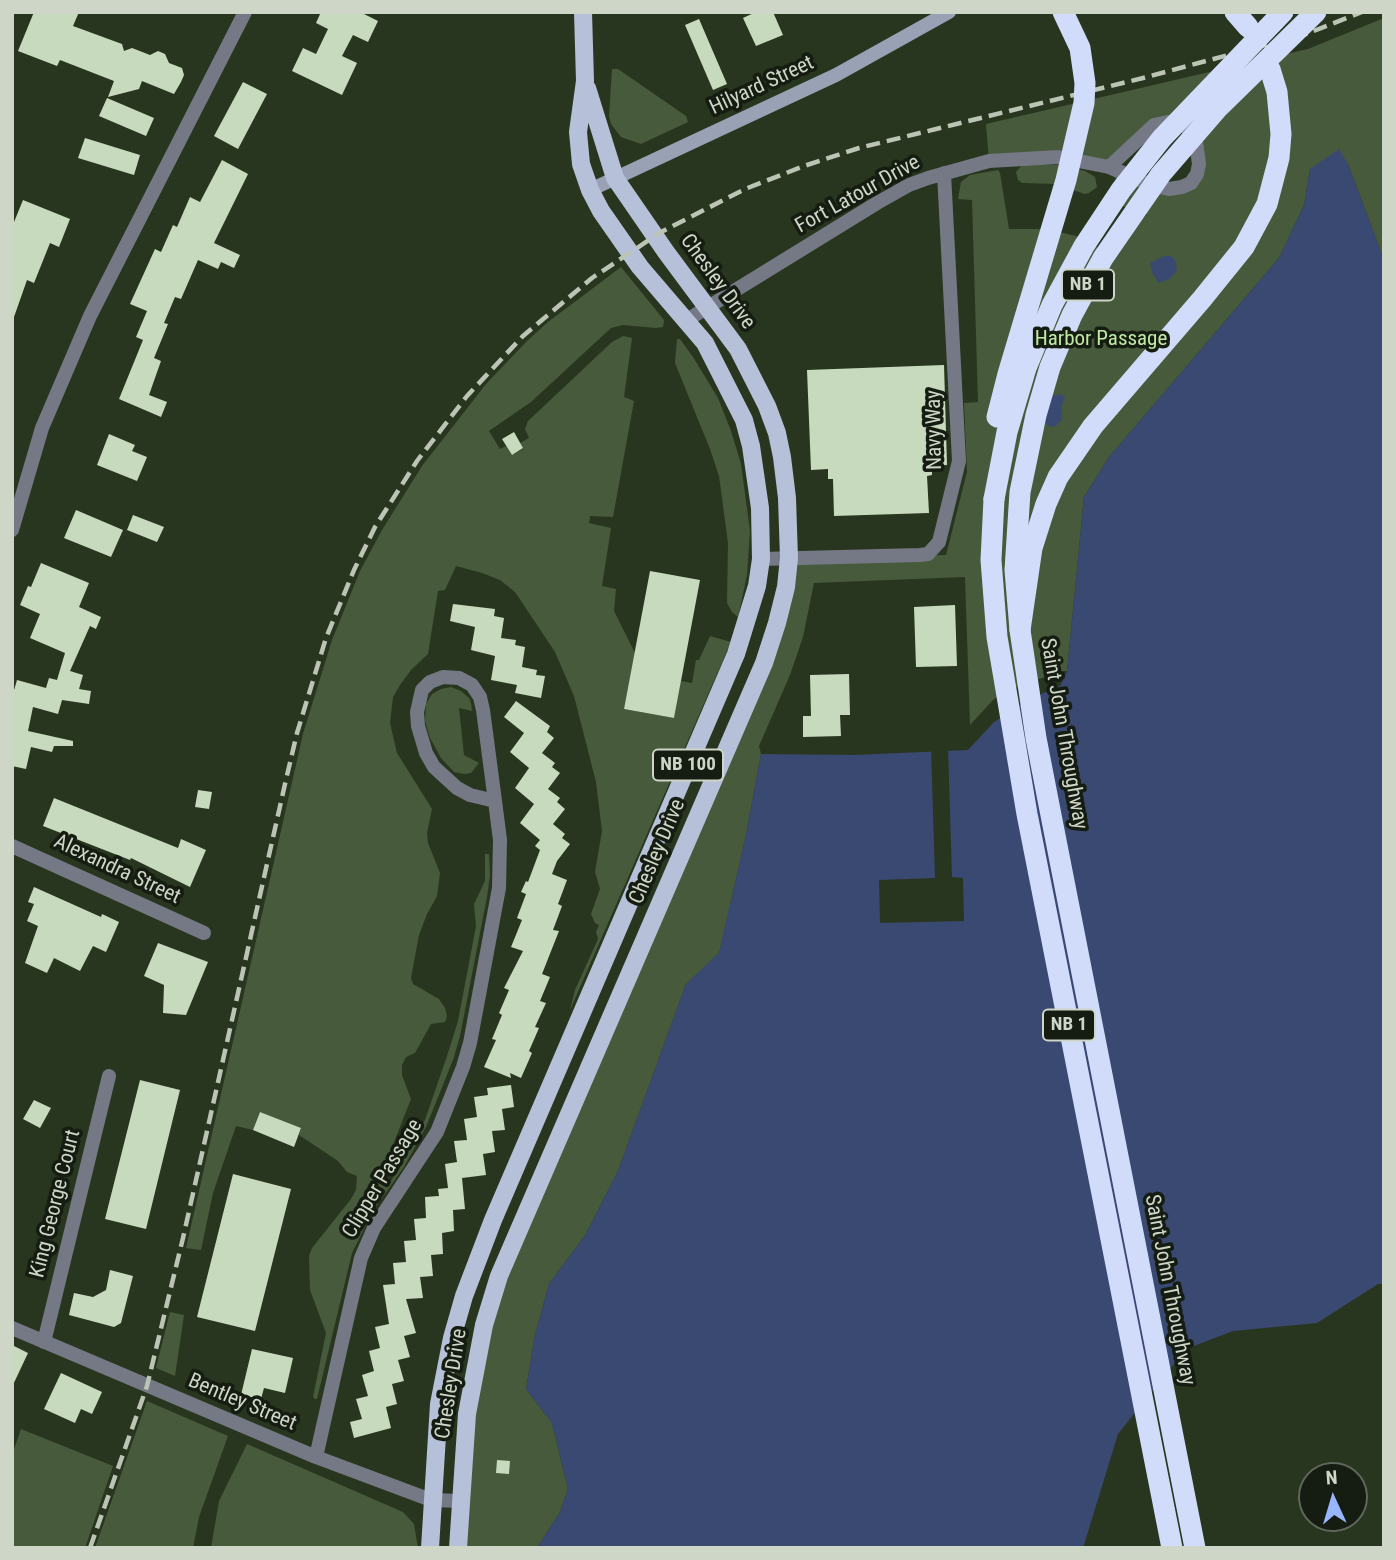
<!DOCTYPE html>
<html>
<head>
<meta charset="utf-8">
<style>
  body { margin:0 }
  #map { position:relative; width:1396px; height:1560px; overflow:hidden; background:#29361f; font-family:"Roboto Condensed",sans-serif }
  canvas { display:block }
  .frame { position:absolute; inset:0; border:14px solid #ced6c8; pointer-events:none }
  .north { position:absolute; left:1298px; top:1462px; width:70px; height:70px; box-sizing:border-box; background:#151c11; border:2px solid #5f665a; border-radius:50%; rotate:356deg; font-size:19px; font-weight:700; line-height:28px; text-align:center; color:#ced6c8 }
  .north::after { content:''; display:block; margin:auto; width:24px; height:32px; background:#99b5fd; clip-path:polygon(50% 0,100% 100%,50% 72%,0 100%) }
</style>
</head>
<body>
<div id="map">
<canvas width="1396" height="1560"></canvas>
<div class="frame"></div>
<div class="north">N</div>
</div>
<script>
const c = document.querySelector('canvas').getContext('2d');
c.lineJoin = 'round';
function fillPath(path, color) { c.fillStyle = color; c.fill(path, 'evenodd'); }
const toPath = rows => new Path2D(rows.map(r => 'M' + r).join(''));
function stroke(path, color, width, dash) { c.strokeStyle = color; c.lineWidth = width; c.lineCap = dash ? 'butt' : 'round'; c.setLineDash(dash || []); c.stroke(path); }
function drawText(font, color, halo, rows, align = 'center') {
  c.font = font + ' "Roboto Condensed",sans-serif'; c.lineWidth = 7; c.setLineDash([]); c.textBaseline = 'middle'; c.strokeStyle = halo; c.fillStyle = color; for (const [text, x, y, turn = 0] of rows) {
    c.save(); c.translate(x, y); c.rotate((+turn || 0) * Math.PI / 180); c.textAlign = isNaN(turn) ? turn : align; if (halo) c.strokeText(text, 0, 0); c.fillText(text, 0, 0); c.restore();
  }
}
fillPath(toPath([
  [1384,18,1384,260,1348,164,1310,169,1304,205,1279,258,1109,457,1084,497,1067,671,1058,672,1012,689,994,699,970,725,965,577,814,583,803,637,790,675,759,746,761,754,746,835,719,954,686,984,618,1171,586,1234,549,1284,535,1335,526,1389,552,1423,568,1489,560,1512,537,1548,458,1548,484,1325,764,663,789,558,946,555,967,472,964,403,978,402,972,200,958,199,961,182,970,175,998,170,1000,173,1009,229,1047,229,1084,238,1110,257,1147,214,1116,204,1115,169,1151,185,1191,183,1195,134,1168,122,1109,167,1091,162,989,161,986,124,1308,49],
  [612,69,618,69,686,116,688,122,641,144,621,137,611,124,609,116],
  [1026,165,1060,165,1085,171,1095,177,1097,187,1089,193,1085,194,1055,184,1022,183,1018,180,1016,172,1020,167],
  [621,267,664,320,663,327,656,328,623,325,611,328,531,402,489,431,500,449,506,446,512,455,523,449,520,443,529,438,525,429,528,421,612,342,623,336,632,338,624,397,634,401,613,517,590,516,589,523,611,528,602,586,616,589,614,611,635,653,624,709,674,718,681,681,692,683,696,660,699,660,710,636,731,642,570,1010,575,990,598,939,596,932,599,925,595,923,591,914,600,889,595,872,602,831,596,782,574,696,555,652,515,592,500,580,482,573,456,566,445,590,438,591,428,654,411,670,400,685,393,697,390,723,397,753,432,809,427,833,428,843,440,873,437,896,427,914,419,935,411,978,413,984,439,999,445,1008,447,1016,445,1022,431,1024,415,1053,406,1057,402,1065,402,1075,411,1099,382,1173,384,1182,391,1181,394,1176,403,1160,414,1128,421,1125,425,1120,447,1056,458,1021,476,926,474,904,485,881,485,854,489,854,490,875,487,897,460,1036,453,1060,426,1127,404,1167,373,1211,352,1253,317,1399,315,1399,313,1397,326,1333,310,1290,309,1256,312,1248,351,1199,356,1190,357,1176,347,1172,338,1161,299,1135,301,1128,260,1112,253,1130,236,1126,213,1193,201,1250,186,1248,303,734,332,640,360,571,382,530,422,466,486,384,527,341,548,322],
  [677,339,680,339,693,357,718,398,731,431,741,464,750,531,747,575,738,617,732,612,727,603,728,543,719,476,710,449,675,363],
  [451,687,461,691,469,698,471,703,472,711,459,708,464,755,479,763,471,773,465,774,454,772,441,758,430,738,425,721,426,704,432,694,441,689],
  [170,1312,184,1315,175,1376,156,1368],
  [147,1401,228,1436,199,1517,193,1548,95,1548],
  [21,1429,113,1466,85,1548,12,1548,12,1455],
  [247,1444,403,1512,414,1524,418,1548,211,1548,219,1501]
]), '#475a3b');
fillPath(toPath([
  [1339,149,1348,164,1384,260,1384,1284,1378,1284,1317,1323,1233,1331,1186,1349,1118,1434,1083,1548,537,1548,560,1512,568,1489,552,1423,526,1389,535,1335,549,1284,586,1234,618,1171,686,984,719,953,746,835,761,754,854,755,968,750,994,722,1032,698,1060,686,1067,671,1084,497,1109,457,1279,258,1304,205,1310,169],
  [1164,256,1171,256,1175,260,1177,270,1170,279,1159,283,1153,275,1150,263],
  [1060,394,1065,397,1061,407,1062,419,1056,426,1050,427,1045,422,1050,397]
]), '#3a4971');
fillPath(toPath([
  [948,747,952,877,963,878,964,921,880,923,879,880,935,878,931,748]
]), '#29361f');
fillPath(toPath([
  [34,12,79,12,73,26,122,44,124,51,132,48,150,55,158,51,165,54,169,63,182,68,184,75,181,82,174,94,142,81,139,89,108,97,114,81,60,60,57,66,18,51],
  [321,12,360,12,378,21,368,42,353,35,342,56,357,63,342,95,292,71,303,48,316,54,328,29,316,23],
  [756,12,773,12,783,35,756,46,743,18],
  [699,19,727,84,713,90,685,25],
  [243,82,267,94,238,149,214,136],
  [107,98,154,118,146,136,99,116],
  [85,138,140,155,134,175,78,158],
  [222,160,248,174,214,243,240,255,234,268,221,262,218,269,198,260,181,299,175,297,164,323,168,324,154,358,161,361,149,395,167,402,161,417,119,399,143,340,136,337,147,311,130,304,155,249,161,252,173,225,177,227,190,197,200,202],
  [23,200,70,219,59,247,50,243,34,283,27,280,14,317,12,317,12,227],
  [944,365,947,465,932,466,932,475,927,476,929,513,834,516,833,479,828,479,828,469,811,470,807,370],
  [514,432,523,448,512,455,502,439],
  [109,434,135,445,132,451,147,457,137,481,97,465],
  [76,510,123,530,111,557,64,538],
  [133,515,164,527,157,542,127,530],
  [41,563,89,583,79,607,101,617,96,629,90,626,70,671,83,675,79,689,91,691,89,704,62,700,58,714,33,707,28,731,73,741,73,746,54,746,52,752,31,747,26,769,12,766,12,697,17,680,46,688,49,678,57,680,65,653,30,638,40,614,20,605,28,586,31,587],
  [650,571,700,580,674,718,624,709],
  [453,604,495,609,494,616,504,618,501,638,516,640,515,645,525,647,522,667,537,670,536,675,545,676,541,698,515,693,517,685,491,680,495,656,471,650,475,627,450,621],
  [955,605,957,666,916,667,914,607],
  [849,674,850,715,840,715,841,736,803,737,803,716,811,716,810,675],
  [516,701,550,726,547,732,554,738,542,753,555,763,552,767,560,773,548,789,560,798,557,802,565,809,553,824,565,834,562,838,570,844,557,861,552,874,567,880,558,904,562,906,553,930,559,931,542,974,550,977,540,1001,546,1003,535,1027,539,1028,529,1051,532,1053,521,1078,510,1073,511,1078,484,1067,496,1040,492,1039,502,1015,499,1013,509,990,504,988,523,951,511,947,522,920,517,918,526,894,521,892,526,881,528,882,540,850,535,846,540,840,520,823,534,804,515,788,529,768,510,752,524,733,504,717],
  [198,790,212,792,209,809,195,807],
  [54,798,178,848,181,839,206,850,190,887,131,858,130,860,43,826],
  [34,887,101,917,102,914,119,922,106,952,93,946,80,971,54,958,47,973,25,963,38,926,27,921,34,904,28,902],
  [158,943,208,962,186,1015,163,1013,164,985,144,976],
  [140,1080,180,1090,146,1229,105,1219],
  [511,1085,514,1107,502,1109,505,1130,492,1131,495,1152,483,1154,486,1175,462,1178,465,1209,453,1210,454,1231,442,1233,443,1254,431,1255,433,1276,420,1277,423,1298,406,1299,416,1333,404,1336,410,1357,398,1360,404,1381,392,1384,397,1404,386,1407,391,1428,354,1438,350,1422,362,1419,356,1399,368,1396,362,1375,374,1371,369,1351,380,1348,375,1327,389,1324,383,1285,395,1284,393,1263,406,1262,404,1241,416,1240,414,1219,426,1218,425,1197,439,1196,438,1189,448,1188,445,1164,457,1162,454,1141,467,1140,464,1119,477,1117,474,1097,488,1095,487,1088],
  [34,1100,51,1108,40,1128,23,1119],
  [260,1112,301,1128,294,1147,253,1130],
  [233,1174,291,1189,255,1331,197,1317],
  [110,1270,133,1276,121,1323,114,1327,69,1315,74,1293,93,1297,106,1290],
  [12,1345,28,1353,12,1387],
  [252,1349,293,1358,285,1393,264,1388,261,1399,241,1395],
  [61,1373,102,1392,92,1414,81,1409,75,1423,44,1409],
  [497,1460,510,1461,509,1474,496,1473]
]), '#c8dabe');
stroke(toPath([
  [687,320,877,203,909,185,928,178,989,161,1058,157,1109,167,1151,185,1169,189,1182,187,1191,183,1197,174,1199,164,1195,134,1185,126,1168,122,1154,125,1109,167],
  [761,559,920,555,928,554,939,542,959,461,944,173],
  [12,846,204,933],
  [12,1328,316,1457,431,1500,461,1501],
  [44,1342,109,1076],
  [316,1457,361,1258,374,1228,437,1132,463,1067,470,1043,499,888,500,840,495,801,483,710,480,697,472,685,459,678,443,677,430,682,422,690,417,712,418,726,426,753,434,767,457,788,470,795,495,801]
]), '#747985', 14);
stroke(toPath([
  [12,530,42,428,90,316,245,12]
]), '#747985', 14);
stroke(toPath([
  [590,190,836,75,949,12]
]), '#99a1b4', 14);
stroke(toPath([
  [430,1548,439,1404,452,1338,464,1296,493,1220,736,654,757,586,761,559,760,508,751,446,744,420,705,343,640,267,601,211,590,190,581,164,578,132,585,81,583,12],
  [458,1548,467,1414,484,1325,499,1276,764,663,777,623,786,587,789,558,787,498,782,457,777,433,767,406,738,349,666,252,615,178,587,88]
]), '#b6c0d9', 18);
stroke(toPath([
  [1235,12,1248,27],
  [994,499,991,560,997,637,1004,678,1027,814,1172,1548],
  [1195,1548,1050,810,1036,738,1020,630,1032,548,1046,504,1058,477,1093,426,1202,299,1244,247,1267,204,1279,158,1281,134,1277,92,1270,69]
]), '#d0dcfa', 21);
stroke(toPath([
  [90,1548,147,1386,183,1238,285,784,297,733,326,638,354,570,375,527,417,461,467,396,523,336,592,278,661,232,745,189,804,166,859,148,1143,78,1306,34,1362,12]
]), '#bbc4b5', 4.5, [14, 7]);
stroke(toPath([
  [997,417,1008,374,1066,180,1084,103,1085,83,1080,48,1063,12],
  [994,499,1007,432,1026,368,1052,305,1084,246,1121,190,1162,138,1283,12],
  [1020,630,1015,570,1020,492,1036,415,1050,367,1072,315,1103,258,1161,174,1218,108,1316,12]
]), '#d0dcfa', 21);
for (const [x, y, w] of [
  [1088,285,52],
  [688,765,70],
  [1069,1025,52]
]) { const box = new Path2D(); box.roundRect(x - w / 2, y - 15.5, w, 31, 5); c.fillStyle = '#151c11'; c.fill(box); stroke(box, '#ced6c8', 2); }
drawText('bold 19px', '#ced6c8', null, [
  ["NB 1",1088,285],
  ["NB 100",688,765],
  ["NB 1",1069,1025]
]);
drawText('21px', '#ced6c8', '#151c11', [
  ["Hilyard Street",762,86,-25],
  ["Fort Latour Drive",858,195,-29],
  ["Chesley Drive",717,282,54],
  ["Navy Way",935,430,-91],
  ["Saint John Throughway",1063,734,80],
  ["Chesley Drive",658,852,-67],
  ["Alexandra Street",117,870,25],
  ["Clipper Passage",383,1179,-59],
  ["King George Court",56,1204,-76],
  ["Saint John Throughway",1169,1290,79],
  ["Chesley Drive",452,1384,-81],
  ["Bentley Street",242,1403,23]
]);
drawText('21px', '#c0e9a5', '#151c11', [
  ["Harbor Passage",1101,340]
]);
</script>
</body>
</html>
